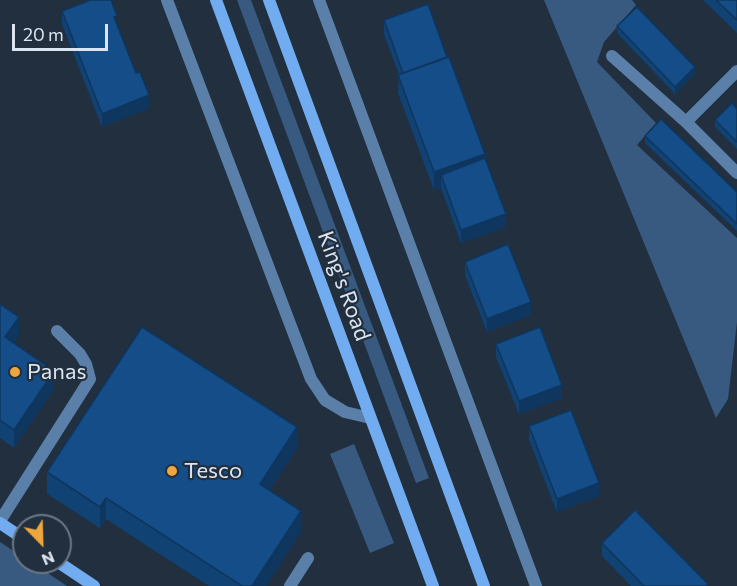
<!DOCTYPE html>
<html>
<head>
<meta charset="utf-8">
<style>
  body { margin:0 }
  #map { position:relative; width:737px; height:586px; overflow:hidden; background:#212f3f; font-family:Commissioner,sans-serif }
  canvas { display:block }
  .north { position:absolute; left:12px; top:514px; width:60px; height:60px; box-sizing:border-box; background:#212f3f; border:2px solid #6b7785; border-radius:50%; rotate:157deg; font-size:16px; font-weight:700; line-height:24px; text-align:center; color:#dbe4ef }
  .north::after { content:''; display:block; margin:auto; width:21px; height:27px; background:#efa73d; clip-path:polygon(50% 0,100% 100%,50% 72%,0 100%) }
  .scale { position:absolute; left:12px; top:24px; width:96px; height:27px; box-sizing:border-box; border:3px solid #dbe4ef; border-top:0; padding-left:8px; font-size:18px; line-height:21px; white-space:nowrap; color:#dbe4ef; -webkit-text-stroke:4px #212f3f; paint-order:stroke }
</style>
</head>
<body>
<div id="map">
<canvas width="737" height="586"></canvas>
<div class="north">N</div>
<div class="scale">20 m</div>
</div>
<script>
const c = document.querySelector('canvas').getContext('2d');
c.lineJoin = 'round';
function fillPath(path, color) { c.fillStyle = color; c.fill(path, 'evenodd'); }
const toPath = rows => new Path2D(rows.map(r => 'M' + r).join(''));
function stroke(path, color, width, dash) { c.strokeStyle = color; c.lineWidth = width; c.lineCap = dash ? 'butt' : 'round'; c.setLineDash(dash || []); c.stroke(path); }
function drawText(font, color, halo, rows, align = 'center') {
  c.font = font + ' Commissioner,sans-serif'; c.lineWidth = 4.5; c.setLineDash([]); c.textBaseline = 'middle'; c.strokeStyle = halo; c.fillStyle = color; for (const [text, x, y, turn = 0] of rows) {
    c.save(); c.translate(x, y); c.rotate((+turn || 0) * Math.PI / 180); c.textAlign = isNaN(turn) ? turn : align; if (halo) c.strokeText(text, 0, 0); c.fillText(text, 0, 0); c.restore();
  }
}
fillPath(toPath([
  [237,0,251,0,429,478,416,483],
  [544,0,632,0,636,5,604,42,597,62,656,123,637,145,737,238,737,322,728,399,716,418],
  [354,444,394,543,370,553,330,454],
  [0,542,24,558,24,562,31,562,67,586,0,586]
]), '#385a80');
stroke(toPath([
  [612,56,686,122],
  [737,71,686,122,737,173],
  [0,521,90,379,86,364,80,354,57,331],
  [290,586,308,558]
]), '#5a7fa9', 12);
stroke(toPath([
  [167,0,311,379,325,400,345,412,370,418],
  [319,0,536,586]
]), '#5a7fa9', 12);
stroke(toPath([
  [216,0,433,586],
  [269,0,484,586],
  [0,523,24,539],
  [58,562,94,586]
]), '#71acf0', 12);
fillPath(toPath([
  [703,0,737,0,737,33],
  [62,11,117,26,149,108,102,127,62,24],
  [384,20,485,159,506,227,461,243,441,188,434,190,398,93,399,75,384,34],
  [617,26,695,74,675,94,617,33],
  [737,109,737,149,715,127,715,120],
  [645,136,737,192,737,231,645,143],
  [465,262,531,315,487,332,465,275],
  [0,304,19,335,14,343,54,389,14,448,0,438],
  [496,344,562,398,519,414,496,357],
  [529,426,599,496,557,512,529,440],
  [297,448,270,490,301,532,266,586,209,586,106,519,100,528,47,494,47,472],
  [602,543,708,586,631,586,602,556]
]), '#114274');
fillPath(toPath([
  [695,67,695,74,675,94,675,87],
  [149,95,149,108,102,127,102,114],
  [485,154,485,172,441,175,441,188,434,190,434,172],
  [506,214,506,227,461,243,461,230],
  [531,302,531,315,487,332,487,319],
  [19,317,19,335,5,355,5,337],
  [54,371,54,389,14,448,14,430],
  [562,385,562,398,519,414,519,401],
  [297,427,297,448,260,505,260,484],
  [599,483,599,496,557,512,557,499],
  [106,498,106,519,100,528,100,507],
  [301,511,301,532,266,586,252,586]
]), '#0e365e');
const building = toPath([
  [91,0,111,0,117,16,114,17,136,73,140,72,149,95,102,114,62,11,91,0],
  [716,0,737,0,737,20,716,0],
  [428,4,447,57,403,73,384,20,428,4],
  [637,7,695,67,675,87,617,26,637,7],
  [449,57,485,154,434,172,398,75,449,57],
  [732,103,737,109,737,142,715,120,732,103],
  [661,119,737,192,737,224,645,136,661,119],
  [485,158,506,214,461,230,441,175,485,158],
  [508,244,531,302,487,319,465,262,508,244],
  [0,304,19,317,5,337,54,371,14,430,0,420,0,304],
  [142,327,297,427,260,484,301,511,252,586,242,586,106,498,100,507,47,472,142,327],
  [540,327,562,385,519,401,496,344,540,327],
  [571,410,599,483,557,499,529,426,571,410],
  [635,510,708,584,706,586,644,586,602,543,635,510]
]);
fillPath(building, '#144d87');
stroke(building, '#0e365e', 1.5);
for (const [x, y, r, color] of [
  [15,372,6,"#efa73d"],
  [172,471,6,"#efa73d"]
]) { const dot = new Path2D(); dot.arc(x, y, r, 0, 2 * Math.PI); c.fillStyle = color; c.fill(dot); stroke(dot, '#212f3f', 2); }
drawText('22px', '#dbe4ef', '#212f3f', [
  ["King's Road",344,286,70]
]);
drawText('22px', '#dbe4ef', '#212f3f', [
  ["Panas",27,372],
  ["Tesco",184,471]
], 'left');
</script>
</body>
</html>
